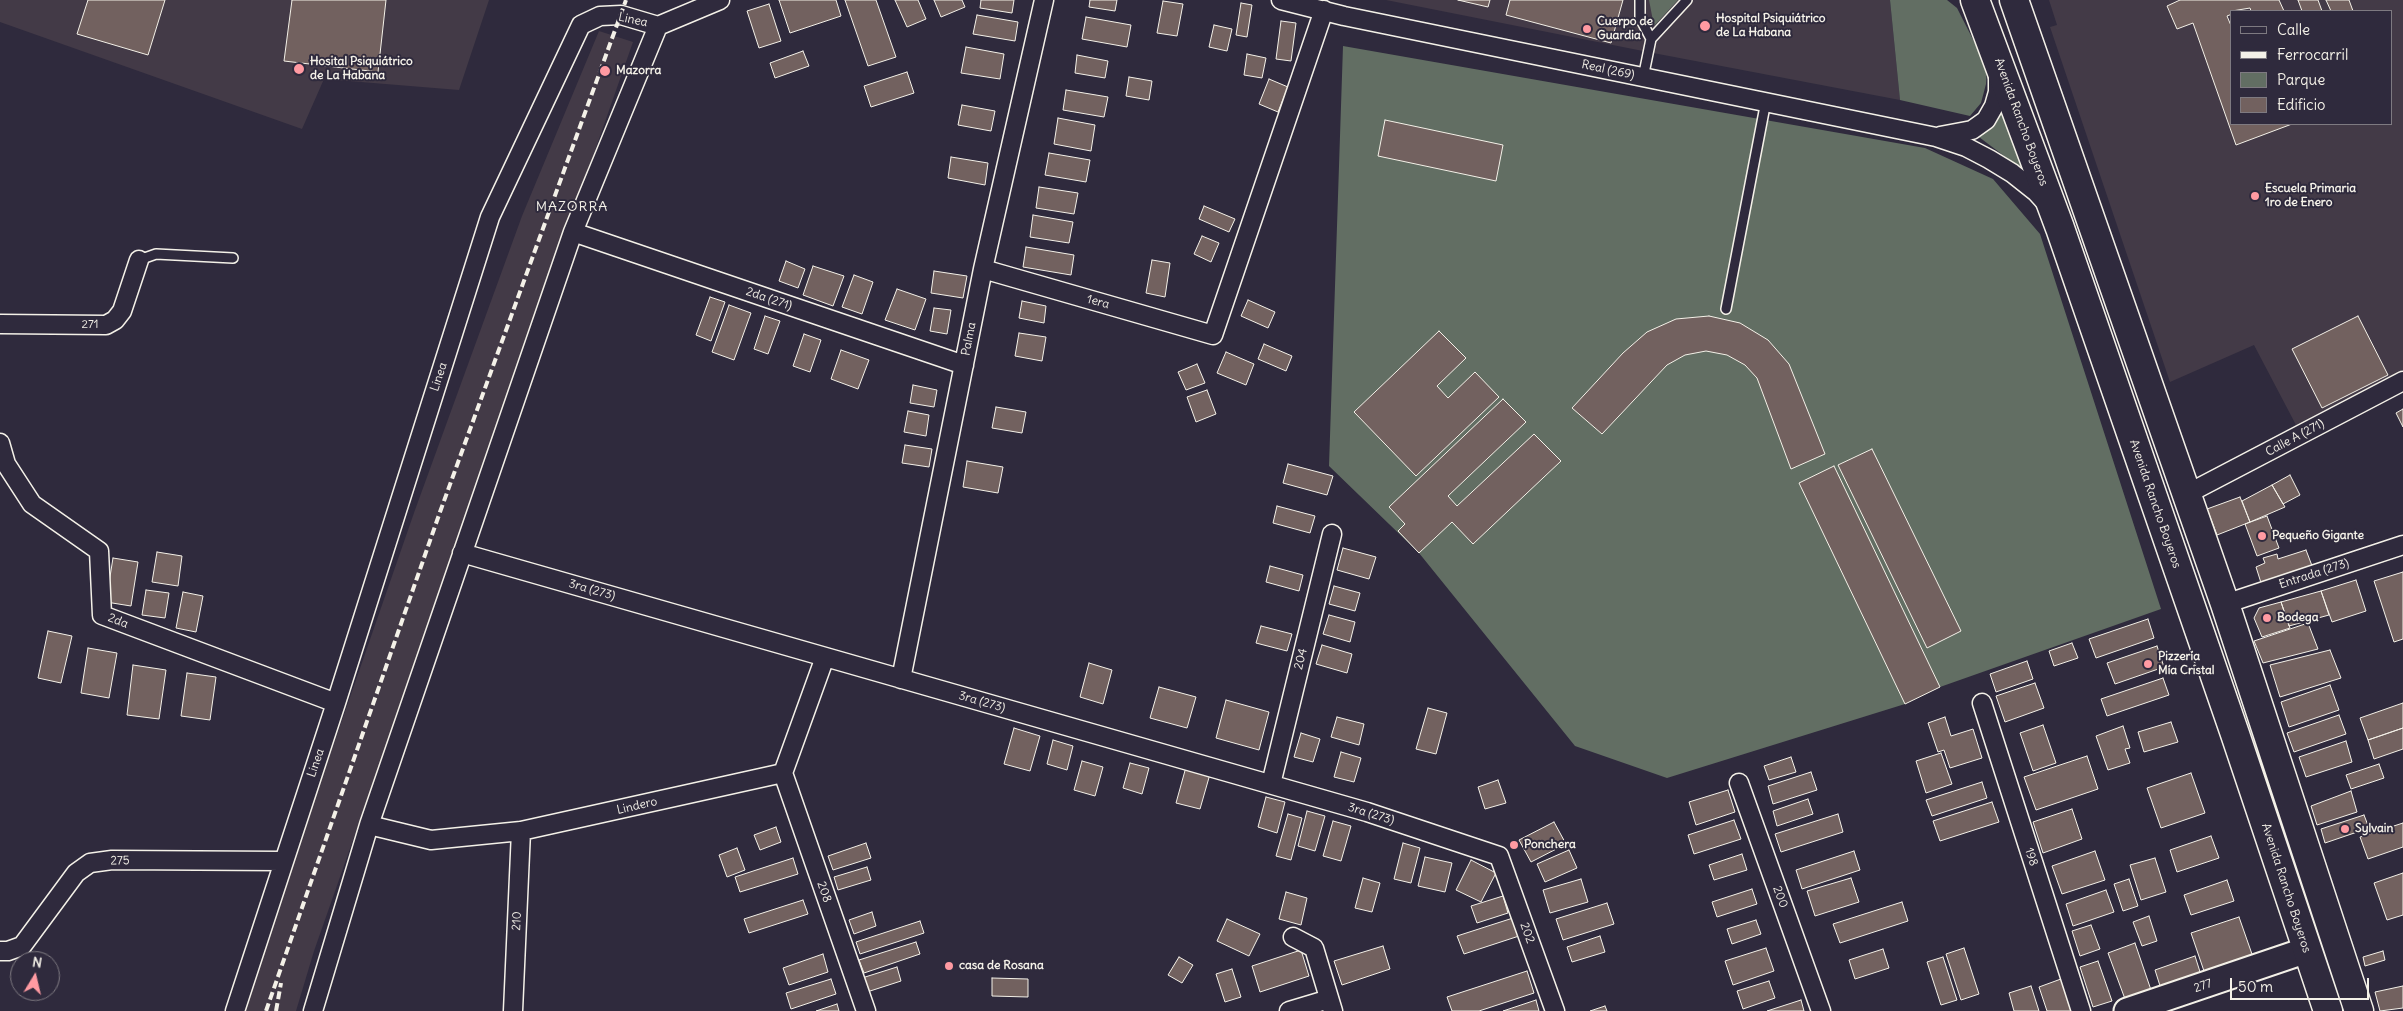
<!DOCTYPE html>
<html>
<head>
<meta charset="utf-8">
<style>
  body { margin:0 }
  #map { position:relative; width:2403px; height:1011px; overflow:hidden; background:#2f2a3d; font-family:Delius,sans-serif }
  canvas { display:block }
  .legend { position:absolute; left:2230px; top:10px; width:162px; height:115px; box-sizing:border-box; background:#2f2a3d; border:1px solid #7e7a81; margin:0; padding:6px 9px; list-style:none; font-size:15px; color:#f4f1e8 }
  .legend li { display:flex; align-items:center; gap:10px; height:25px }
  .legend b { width:25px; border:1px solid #7e7a81 }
  .north { position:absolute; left:10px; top:951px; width:50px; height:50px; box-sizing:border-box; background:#2f2a3d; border:1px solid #7e7a81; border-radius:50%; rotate:9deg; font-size:14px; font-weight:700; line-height:20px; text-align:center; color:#f4f1e8 }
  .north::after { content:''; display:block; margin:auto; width:18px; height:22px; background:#ff9aa2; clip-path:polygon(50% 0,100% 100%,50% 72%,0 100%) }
  .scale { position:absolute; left:2230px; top:978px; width:139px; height:22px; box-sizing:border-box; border:2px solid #f4f1e8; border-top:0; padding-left:6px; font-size:15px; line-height:18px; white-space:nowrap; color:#f4f1e8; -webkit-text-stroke:4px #2f2a3d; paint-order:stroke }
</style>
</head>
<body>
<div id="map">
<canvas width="2403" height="1011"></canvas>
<ul class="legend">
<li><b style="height:6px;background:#2f2a3d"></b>Calle</li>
<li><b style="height:6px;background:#f4f1e8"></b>Ferrocarril</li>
<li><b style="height:14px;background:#626e63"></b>Parque</li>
<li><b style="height:14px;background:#72615f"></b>Edificio</li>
</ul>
<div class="north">N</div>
<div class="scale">50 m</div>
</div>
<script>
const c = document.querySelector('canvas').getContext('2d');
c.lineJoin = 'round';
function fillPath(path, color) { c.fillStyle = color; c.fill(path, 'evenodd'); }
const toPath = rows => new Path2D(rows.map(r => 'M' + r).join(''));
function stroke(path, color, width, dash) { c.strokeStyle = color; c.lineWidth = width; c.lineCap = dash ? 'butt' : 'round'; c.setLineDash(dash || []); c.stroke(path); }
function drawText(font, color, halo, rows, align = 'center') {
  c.font = font + ' Delius,sans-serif'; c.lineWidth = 4; c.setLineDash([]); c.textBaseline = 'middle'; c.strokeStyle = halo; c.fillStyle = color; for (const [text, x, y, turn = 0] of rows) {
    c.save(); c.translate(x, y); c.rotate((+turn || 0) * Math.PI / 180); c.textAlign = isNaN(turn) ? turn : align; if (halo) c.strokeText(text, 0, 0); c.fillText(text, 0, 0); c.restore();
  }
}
fillPath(toPath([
  [0,0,489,0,459,90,324,79,302,129,0,22],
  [1386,0,1890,0,1900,100,1648,52],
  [2049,0,2403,0,2403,370,2296,425,2254,345,2170,382,2050,27,2057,25],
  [2232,11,2392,11,2392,124,2232,124],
  [599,31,633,42,314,951,296,1011,241,1011,415,510,522,216]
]), '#433a47');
fillPath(toPath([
  [1649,0,1678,0,1654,26],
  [1890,0,1947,0,1957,8,1987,67,1986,84,1981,103,1970,116,1900,100],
  [1343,46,1925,148,1993,179,2040,234,2161,609,1940,687,1905,704,1667,778,1575,746,1419,553,1329,466],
  [2003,97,2028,174,1979,137,1994,120]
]), '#626e63');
const building = toPath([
  [88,0,165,0,148,55,77,34,88,0],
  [292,0,386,0,378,72,284,61,292,0],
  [779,0,836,0,841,16,790,33,779,0],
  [845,0,876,0,896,57,868,66,845,0],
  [895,0,918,0,926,19,907,27,895,0],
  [934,0,962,0,965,7,941,17,934,0],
  [981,0,1014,0,1012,13,980,8,981,0],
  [1090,0,1117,0,1115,11,1089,7,1090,0],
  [1458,0,1490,0,1488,7,1458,0],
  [1510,0,1623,0,1611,43,1506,15,1510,0],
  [2180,0,2279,0,2284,11,2251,11,2250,8,2232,11,2232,14,2227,16,2232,28,2232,124,2292,124,2236,145,2193,23,2177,29,2167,6,2180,0],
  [2298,0,2318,0,2322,11,2302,11,2298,0],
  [2326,0,2349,0,2353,11,2331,11,2326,0],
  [1163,1,1183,4,1177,36,1157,33,1163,1],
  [1241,3,1252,5,1247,37,1236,35,1241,3],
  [769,4,781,41,759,48,747,11,769,4],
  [977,15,1018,22,1015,41,973,34,977,15],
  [1086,17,1131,25,1127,47,1082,39,1086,17],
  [1281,21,1296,23,1291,61,1276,59,1281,21],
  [1214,25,1232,29,1227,51,1209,47,1214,25],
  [966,47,1004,54,1000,79,961,73,966,47],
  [803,51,809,66,775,78,770,63,803,51],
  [1247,54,1266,58,1262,78,1244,75,1247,54],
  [1077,55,1108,61,1105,78,1075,73,1077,55],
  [907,72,914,93,871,107,864,86,907,72],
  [1129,77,1152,81,1149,100,1126,96,1129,77],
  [1269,79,1288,87,1278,112,1259,104,1269,79],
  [1066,90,1108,97,1104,117,1063,110,1066,90],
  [962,105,995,111,991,131,958,125,962,105],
  [1058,118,1095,125,1091,151,1054,144,1058,118],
  [1385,120,1503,145,1496,181,1378,156,1385,120],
  [1049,153,1090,160,1086,182,1045,175,1049,153],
  [951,157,988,163,985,185,948,178,951,157],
  [1039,187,1078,193,1074,214,1036,208,1039,187],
  [1204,206,1235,219,1229,232,1199,219,1204,206],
  [1033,215,1073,222,1069,243,1030,237,1033,215],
  [1202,236,1219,243,1211,262,1194,254,1202,236],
  [1026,247,1074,255,1071,275,1023,267,1026,247],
  [1152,260,1170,263,1165,297,1146,293,1152,260],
  [786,261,805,269,798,288,779,281,786,261],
  [813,266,844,276,833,306,803,295,813,266],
  [934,271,967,276,963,298,931,293,934,271],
  [854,275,873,282,862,314,842,307,854,275],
  [897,289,926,299,915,330,885,320,897,289],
  [710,297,725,302,711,341,696,335,710,297],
  [1248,300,1275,312,1268,328,1241,316,1248,300],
  [1022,301,1046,306,1044,323,1019,318,1022,301],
  [729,305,751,313,734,360,712,352,729,305],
  [934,308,951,310,947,334,930,331,934,308],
  [765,316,780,321,768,354,754,349,765,316],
  [1709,316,1740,323,1768,340,1789,364,1825,454,1791,469,1757,378,1745,365,1727,355,1706,351,1685,355,1667,365,1602,434,1572,408,1623,353,1647,332,1676,319,1709,316],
  [2358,316,2388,375,2322,408,2292,349,2358,316],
  [1439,331,1466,358,1437,386,1448,398,1475,372,1499,397,1416,476,1354,412,1439,331],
  [1019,333,1046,337,1042,361,1015,356,1019,333],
  [804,334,821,340,810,372,793,366,804,334],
  [1264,344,1292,356,1286,371,1258,359,1264,344],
  [841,350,869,360,858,389,831,379,841,350],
  [1226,352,1254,364,1246,385,1217,373,1226,352],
  [1197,364,1205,383,1186,390,1178,372,1197,364],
  [913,385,937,390,934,407,910,403,913,385],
  [1207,390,1216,414,1196,422,1187,397,1207,390],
  [1503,399,1526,422,1448,496,1457,506,1534,434,1561,461,1473,544,1452,522,1419,553,1398,531,1405,524,1389,507,1503,399],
  [996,407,1026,412,1022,433,992,428,996,407],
  [2403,409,2403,427,2396,413,2403,409],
  [908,411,929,415,926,436,904,432,908,411],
  [905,445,932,449,929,467,902,463,905,445],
  [1872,449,1961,631,1927,648,1838,465,1872,449],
  [967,461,1003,467,998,493,963,487,967,461],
  [1288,464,1333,476,1327,495,1283,483,1288,464],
  [1834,466,1940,687,1905,704,1799,483,1834,466],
  [2290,475,2300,495,2283,504,2272,485,2290,475],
  [2272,485,2285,507,2250,522,2242,501,2272,485],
  [2240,497,2250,522,2217,535,2207,509,2240,497],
  [1277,506,1315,516,1310,533,1273,523,1277,506],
  [2267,516,2279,548,2257,556,2245,524,2267,516],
  [1343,548,1376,557,1369,579,1337,570,1343,548],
  [2306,550,2314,571,2263,589,2256,567,2265,563,2263,558,2277,554,2278,559,2306,550],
  [157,552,182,556,178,586,152,582,157,552],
  [113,558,138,562,131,606,106,602,113,558],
  [1270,566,1303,575,1299,591,1266,582,1270,566],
  [2403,572,2403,639,2394,642,2374,581,2403,572],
  [2356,580,2366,611,2332,622,2321,591,2356,580],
  [1334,586,1360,593,1355,611,1329,604,1334,586],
  [146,590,169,593,165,618,142,615,146,590],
  [2321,591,2329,615,2289,626,2281,602,2321,591],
  [183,592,203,596,196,632,176,628,183,592],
  [2281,602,2290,628,2262,637,2254,618,2259,608,2281,602],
  [1329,615,1355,622,1350,642,1323,634,1329,615],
  [2148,619,2154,638,2096,658,2089,639,2148,619],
  [2308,623,2318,649,2263,663,2254,641,2308,623],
  [1261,626,1292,634,1287,651,1256,643,1261,626],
  [48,631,72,636,61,683,38,678,48,631],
  [2072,643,2078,658,2054,666,2049,651,2072,643],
  [1322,645,1352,654,1347,673,1316,664,1322,645],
  [2157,646,2164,667,2115,684,2107,663,2157,646],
  [88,648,117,653,109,698,81,693,88,648],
  [2330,650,2341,678,2280,697,2270,665,2330,650],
  [2027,661,2033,679,1996,692,1990,674,2027,661],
  [1089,663,1112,670,1103,704,1080,697,1089,663],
  [133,665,166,670,159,719,127,715,133,665],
  [187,673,216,677,210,720,181,716,187,673],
  [2163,678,2169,695,2107,716,2101,699,2163,678],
  [2035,683,2044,708,2005,722,1996,696,2035,683],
  [2330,685,2339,710,2289,727,2281,702,2330,685],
  [1159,687,1196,697,1187,728,1150,718,1159,687],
  [1226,700,1269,712,1259,750,1216,738,1226,700],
  [2403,703,2403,728,2368,740,2360,718,2403,703],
  [1428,708,1447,713,1436,754,1416,749,1428,708],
  [2339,715,2346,734,2294,752,2287,733,2339,715],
  [1337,717,1364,724,1359,745,1331,737,1337,717],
  [1945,717,1951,736,1973,729,1982,758,1950,768,1944,750,1938,752,1928,723,1945,717],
  [2171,722,2178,742,2144,752,2138,732,2171,722],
  [2043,725,2056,763,2033,771,2020,733,2043,725],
  [2123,726,2130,748,2125,749,2130,763,2108,770,2096,736,2123,726],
  [1014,728,1040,736,1030,771,1004,764,1014,728],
  [2403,728,2403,749,2374,759,2368,740,2403,728],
  [1301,733,1320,739,1313,762,1294,757,1301,733],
  [1053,740,1073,746,1067,770,1047,764,1053,740],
  [2346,741,2352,762,2306,777,2299,757,2346,741],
  [1341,752,1361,758,1354,782,1334,777,1341,752],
  [1941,753,1952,784,1926,793,1916,761,1941,753],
  [2087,756,2098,789,2036,810,2024,777,2087,756],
  [1791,757,1796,772,1769,780,1764,766,1791,757],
  [1082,761,1103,767,1095,796,1074,790,1082,761],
  [1130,763,1149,768,1142,794,1123,788,1130,763],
  [2379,764,2384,778,2351,789,2346,775,2379,764],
  [1186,767,1210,774,1200,809,1176,803,1186,767],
  [1811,772,1817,790,1773,804,1768,786,1811,772],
  [2191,773,2205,813,2161,828,2147,788,2191,773],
  [1498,780,1506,803,1485,809,1478,787,1498,780],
  [1982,782,1987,798,1932,816,1926,800,1982,782],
  [1728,790,1735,812,1696,825,1689,802,1728,790],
  [2351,791,2357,812,2317,825,2311,806,2351,791],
  [1266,797,1285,802,1277,833,1258,827,1266,797],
  [1808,799,1813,814,1777,826,1773,811,1808,799],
  [1992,802,1999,822,1940,841,1933,821,1992,802],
  [2072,809,2082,839,2043,853,2033,822,2072,809],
  [1307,811,1325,816,1315,851,1298,846,1307,811],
  [1288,814,1302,818,1291,860,1276,856,1288,814],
  [1838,814,1843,832,1781,852,1775,834,1838,814],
  [2364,815,2369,828,2325,843,2321,829,2364,815],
  [1734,820,1741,839,1694,854,1688,835,1734,820],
  [1333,821,1351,826,1341,861,1323,856,1333,821],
  [1554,822,1566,844,1531,862,1519,840,1554,822],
  [2403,823,2403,847,2368,859,2360,837,2403,823],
  [776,827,781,842,760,850,754,835,776,827],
  [2211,836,2219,858,2177,872,2170,850,2211,836],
  [866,843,871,858,833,870,828,856,866,843],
  [1403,843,1420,848,1411,883,1394,879,1403,843],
  [737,848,745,870,727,877,719,855,737,848],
  [1569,850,1577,868,1545,882,1537,864,1569,850],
  [1854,851,1860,870,1802,889,1796,870,1854,851],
  [2095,851,2105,880,2062,894,2052,866,2095,851],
  [1742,854,1747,870,1714,880,1709,865,1742,854],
  [1425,857,1452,863,1445,892,1418,886,1425,857],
  [793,858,798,874,740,892,735,877,793,858],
  [2155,858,2166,892,2141,900,2130,865,2155,858],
  [1471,860,1496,873,1481,902,1456,890,1471,860],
  [867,867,871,880,838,890,834,877,867,867],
  [2403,873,2403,915,2387,920,2374,883,2403,873],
  [1363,878,1380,883,1372,912,1355,908,1363,878],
  [1851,878,1859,902,1815,916,1807,891,1851,878],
  [1581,879,1588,902,1550,913,1543,890,1581,879],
  [2129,879,2138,906,2123,911,2114,884,2129,879],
  [2227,880,2234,901,2191,915,2184,895,2227,880],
  [1752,889,1757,904,1717,917,1712,902,1752,889],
  [2106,890,2114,912,2073,926,2066,904,2106,890],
  [1286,892,1307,898,1301,925,1279,919,1286,892],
  [1503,896,1508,913,1477,923,1471,906,1503,896],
  [803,900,808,914,749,933,744,919,803,900],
  [1902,902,1908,921,1840,943,1833,924,1902,902],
  [1607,903,1614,924,1563,940,1556,919,1607,903],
  [872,912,876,926,854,934,849,920,872,912],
  [2149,916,2157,941,2142,946,2133,922,2149,916],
  [2239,917,2253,957,2205,974,2191,933,2239,917],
  [1513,918,1519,936,1464,954,1457,936,1513,918],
  [1227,919,1260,934,1249,956,1217,941,1227,919],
  [1756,920,1761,934,1732,944,1727,929,1756,920],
  [920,921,924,933,860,954,856,942,920,921],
  [2091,925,2100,949,2080,956,2072,931,2091,925],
  [1600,936,1605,952,1572,962,1567,947,1600,936],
  [916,942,920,954,864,973,859,960,916,942],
  [2135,943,2151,990,2125,999,2108,953,2135,943],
  [1383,946,1390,969,1342,985,1334,961,1383,946],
  [1766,948,1774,971,1733,985,1725,961,1766,948],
  [1964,948,1979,994,1961,1000,1946,954,1964,948],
  [1883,949,1889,968,1855,979,1849,960,1883,949],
  [1301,950,1309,976,1260,992,1252,966,1301,950],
  [2383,951,2385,960,2365,966,2363,957,2383,951],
  [823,954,828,972,789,985,783,968,823,954],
  [2195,956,2201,975,2161,989,2155,970,2195,956],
  [1179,957,1193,965,1182,983,1168,975,1179,957],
  [1943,957,1957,1000,1941,1005,1927,962,1943,957],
  [2098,961,2112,1001,2093,1007,2080,967,2098,961],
  [897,967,901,981,867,992,862,978,897,967],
  [1232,969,1241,997,1225,1002,1216,974,1232,969],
  [1527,971,1534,993,1479,1011,1452,1011,1447,997,1527,971],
  [992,978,1028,979,1028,997,992,996,992,978],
  [831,979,836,994,791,1009,786,993,831,979],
  [2061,979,2071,1011,2047,1011,2039,987,2061,979],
  [1769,981,1775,998,1743,1009,1737,991,1769,981],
  [2031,986,2039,1011,2014,1011,2009,993,2031,986],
  [2403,986,2403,1008,2380,1011,2375,992,2403,986],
  [1536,1000,1539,1011,1503,1011,1536,1000],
  [1801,1000,1804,1011,1767,1011,1801,1000],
  [837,1004,839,1011,816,1011,837,1004],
  [1605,1006,1607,1011,1590,1011,1605,1006]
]);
fillPath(building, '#72615f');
stroke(building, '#f4f1e8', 1);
const lane = toPath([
  [1640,0,1640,18,1651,39],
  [1643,78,1651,39,1687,0],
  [139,260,156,254,233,258],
  [1726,309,1766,101]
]);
const street = toPath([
  [1281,0,1344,16,1936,137,1966,147,1989,159,2012,173,2036,192,2046,203],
  [658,26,720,0],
  [1940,136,1972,130,1986,120,1994,106,1998,92,1998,74],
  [573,232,964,365],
  [983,269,1213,335,1324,10],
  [0,324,106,325,115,320,122,311,139,260],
  [0,443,6,464,32,504,99,551,102,615,336,703],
  [2187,494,2403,381],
  [462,553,1367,812,1499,856,1555,1011],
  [2225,604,2403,545],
  [901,679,983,269,1044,0],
  [1982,703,2081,1011],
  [783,773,866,1011],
  [1739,783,1821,1011],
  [1271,784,1332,534],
  [369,825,431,840,521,831,783,773,825,657],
  [1293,937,1314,948,1333,1011],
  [0,951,8,951,22,946,76,873,90,863,112,860,282,861],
  [235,1011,336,703,490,217,581,25,600,16,621,15,658,26],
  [313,1011,369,825,573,232,658,26],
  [513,1011,521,831],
  [1289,1011,1329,999]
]);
const secondary = toPath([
  [2127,1011,2307,950]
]);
const highway = toPath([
  [1975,0,2060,228,2235,734,2328,1011],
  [2014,0,2225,604,2359,1011]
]);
stroke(lane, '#f4f1e8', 12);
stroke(street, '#f4f1e8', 21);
stroke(secondary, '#f4f1e8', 29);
stroke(highway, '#f4f1e8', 31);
stroke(lane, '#2f2a3d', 9);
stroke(street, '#2f2a3d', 18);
stroke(secondary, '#2f2a3d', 25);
stroke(highway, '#2f2a3d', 28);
stroke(toPath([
  [266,1011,440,512,626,0],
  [276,1011,281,983]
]), '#f4f1e8', 4, [8, 4]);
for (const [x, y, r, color] of [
  [1705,26,6,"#ff9aa2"],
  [1587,29,5,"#ff9aa2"],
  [299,69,6,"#ff9aa2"],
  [605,71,6,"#ff9aa2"],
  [2255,196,5,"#ff9aa2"],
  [2262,536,5,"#ff9aa2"],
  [2267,618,5,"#ff9aa2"],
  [2148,664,5,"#ff9aa2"],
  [2345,829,5,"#ff9aa2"],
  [1514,845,5,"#ff9aa2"],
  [949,966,5,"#ff9aa2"]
]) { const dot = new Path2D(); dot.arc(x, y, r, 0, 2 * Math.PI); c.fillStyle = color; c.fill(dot); stroke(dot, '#2f2a3d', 2); }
drawText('bold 12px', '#f4f1e8', '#2f2a3d', [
  ["Hospital Psiquiátrico",1716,19],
  ["de La Habana",1716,33],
  ["Cuerpo de",1597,22],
  ["Guardia",1597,36],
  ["Hosital Psiquiátrico",310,62],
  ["de La Habana",310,76],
  ["Mazorra",616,71],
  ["Escuela Primaria",2265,189],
  ["1ro de Enero",2265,203],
  ["Pequeño Gigante",2272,536],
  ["Bodega",2277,618],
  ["Pizzería",2158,657],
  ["Mía Cristal",2158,671],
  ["Sylvain",2355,829],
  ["Ponchera",1524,845],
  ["casa de Rosana",959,966]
], 'left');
drawText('12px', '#f4f1e8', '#2f2a3d', [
  ["Linea",633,20,12],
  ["Real (269)",1608,70,12],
  ["Avenida Rancho Boyeros",2021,122,70],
  ["2da (271)",769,299,19],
  ["1era",1098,302,16],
  ["271",90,325],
  ["Palma",969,339,-79],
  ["Linea",439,377,-72],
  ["Calle A (271)",2295,438,-28],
  ["Avenida Rancho Boyeros",2155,504,71],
  ["Entrada (273)",2314,574,-18],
  ["3ra (273)",592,590,16],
  ["2da",118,621,21],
  ["204",1301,659,-76],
  ["3ra (273)",982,702,16],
  ["Linea",316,763,-71],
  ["Lindero",637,806,-13],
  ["3ra (273)",1371,814,17],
  ["198",2031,857,72],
  ["275",120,861,-1],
  ["Avenida Rancho Boyeros",2286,888,72],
  ["208",824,892,71],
  ["200",1780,897,70],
  ["210",517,921,-87],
  ["202",1527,933,70],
  ["277",2203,986,-19]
]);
c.letterSpacing = '1px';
drawText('14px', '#f4f1e8', '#2f2a3d', [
  ["MAZORRA",572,207]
]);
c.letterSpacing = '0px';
</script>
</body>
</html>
